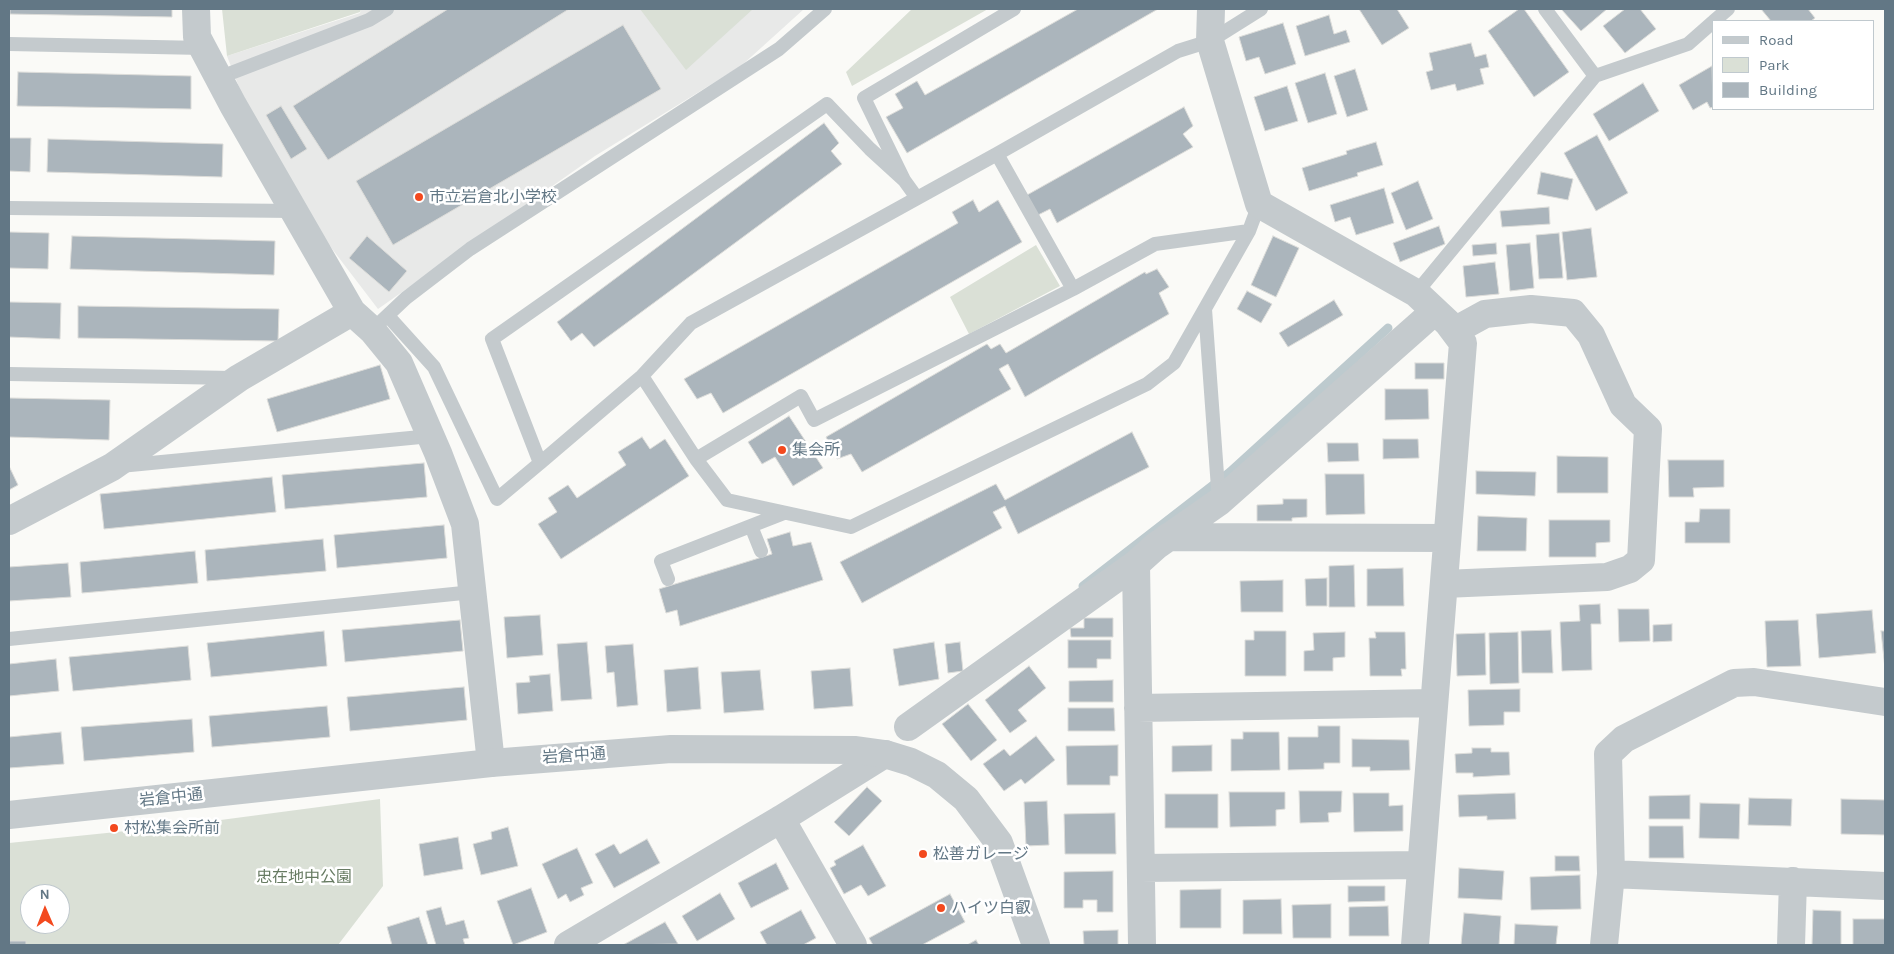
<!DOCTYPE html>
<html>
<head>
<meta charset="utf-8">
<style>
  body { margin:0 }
  #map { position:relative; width:1894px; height:954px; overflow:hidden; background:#fafaf7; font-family:Karla,sans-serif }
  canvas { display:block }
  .frame { position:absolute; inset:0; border:10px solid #627785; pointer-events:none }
  .legend { position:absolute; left:1712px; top:20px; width:162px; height:90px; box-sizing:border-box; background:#fff; border:1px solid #c0c9ce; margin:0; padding:6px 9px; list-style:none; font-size:15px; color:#627785 }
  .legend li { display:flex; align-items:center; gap:10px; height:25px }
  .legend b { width:25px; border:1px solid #c0c9ce }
  .north { position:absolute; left:20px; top:884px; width:50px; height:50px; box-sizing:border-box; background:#fff; border:1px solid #c0c9ce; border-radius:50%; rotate:359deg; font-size:14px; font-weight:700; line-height:20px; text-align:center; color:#627785 }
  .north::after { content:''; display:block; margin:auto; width:18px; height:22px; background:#f3491e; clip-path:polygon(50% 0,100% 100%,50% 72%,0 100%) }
</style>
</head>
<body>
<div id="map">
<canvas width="1894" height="954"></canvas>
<div class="frame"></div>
<ul class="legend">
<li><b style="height:6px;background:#c4cacd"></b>Road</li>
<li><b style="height:14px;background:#dae0d6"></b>Park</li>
<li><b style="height:14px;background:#abb5bc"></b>Building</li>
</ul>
<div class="north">N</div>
</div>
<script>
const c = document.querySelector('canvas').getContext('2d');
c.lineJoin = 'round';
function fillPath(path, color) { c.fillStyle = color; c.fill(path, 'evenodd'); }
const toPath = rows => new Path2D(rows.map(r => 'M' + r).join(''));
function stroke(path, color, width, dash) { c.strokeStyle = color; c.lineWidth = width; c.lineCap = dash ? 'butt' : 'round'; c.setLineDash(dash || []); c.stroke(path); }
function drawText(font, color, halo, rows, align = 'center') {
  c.font = font + ' Karla,"Noto Sans JP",sans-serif'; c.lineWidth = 5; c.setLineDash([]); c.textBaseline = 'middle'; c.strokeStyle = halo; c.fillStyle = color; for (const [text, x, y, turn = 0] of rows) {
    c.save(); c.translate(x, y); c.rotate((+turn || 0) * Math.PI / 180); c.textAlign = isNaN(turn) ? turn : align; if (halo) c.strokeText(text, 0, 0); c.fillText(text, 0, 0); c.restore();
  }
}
fillPath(toPath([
  [361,9,804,9,741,66,595,156,378,309,323,237,242,95,227,56,360,13]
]), '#e8e9e8');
fillPath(toPath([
  [222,9,361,9,360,12,227,56],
  [640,9,753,9,686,70],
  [912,9,988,9,852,86,846,72],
  [1036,245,1060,286,969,334,950,297],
  [380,799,383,886,338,945,9,945,9,843,175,826],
  [30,894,60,894,60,924,30,924]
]), '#dae0d6');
stroke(toPath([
  [1083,586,1230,472,1388,328]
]), '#bdcace', 9);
const building = toPath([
  [10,9,172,9,172,17,10,14,10,9],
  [448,9,569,9,328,160,293,106,448,9],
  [1078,9,1158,9,907,153,886,117,903,108,895,94,917,81,925,95,1078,9],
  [1359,9,1397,9,1409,28,1382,45,1359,9],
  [1519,9,1524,9,1569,72,1534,97,1488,31,1519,9],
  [1561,9,1607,9,1581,31,1561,9],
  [1625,9,1640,9,1656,29,1625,53,1603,26,1625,9],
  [1761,9,1808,9,1815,18,1811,21,1771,21,1761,9],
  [1329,15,1334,34,1346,30,1350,42,1305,56,1296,26,1329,15],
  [1283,23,1296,64,1265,74,1259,57,1246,61,1239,37,1283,23],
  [623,25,661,89,393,245,356,181,623,25],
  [1471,43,1475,57,1486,54,1489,67,1480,69,1484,84,1457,91,1455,84,1431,90,1426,72,1433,70,1429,53,1471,43],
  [1712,66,1713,107,1710,108,1707,102,1693,110,1679,85,1712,66],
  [1355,69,1368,110,1347,117,1334,76,1355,69],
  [18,72,191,76,191,109,17,106,18,72],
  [1325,73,1337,114,1308,123,1295,83,1325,73],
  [1643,83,1659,111,1609,141,1593,114,1643,83],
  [1287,86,1298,121,1265,131,1254,97,1287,86],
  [281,106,307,149,291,159,266,115,281,106],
  [1184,107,1193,126,1183,134,1193,147,1057,223,1050,209,1038,215,1027,195,1184,107],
  [824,123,839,143,831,151,842,164,594,347,582,333,571,341,557,322,824,123],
  [1597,135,1628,193,1596,211,1564,153,1597,135],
  [9,138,31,138,30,172,9,171,9,138],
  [48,139,223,144,222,177,47,172,48,139],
  [1376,142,1383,165,1357,173,1358,176,1309,191,1302,168,1347,154,1346,151,1376,142],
  [1541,172,1573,179,1568,200,1537,194,1541,172],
  [1418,181,1433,219,1406,230,1391,193,1418,181],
  [1384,188,1394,223,1356,235,1350,217,1335,222,1330,205,1384,188],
  [973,200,979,212,998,200,1022,242,723,413,711,393,697,399,684,379,958,223,952,212,973,200],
  [1549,207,1550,224,1502,227,1500,211,1549,207],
  [1439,226,1445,244,1400,262,1393,243,1439,226],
  [1591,228,1597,277,1567,280,1562,232,1591,228],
  [9,232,49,233,48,269,9,268,9,232],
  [1559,233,1563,278,1539,279,1536,235,1559,233],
  [72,236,275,241,274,275,70,269,72,236],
  [367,236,407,271,389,292,349,258,367,236],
  [1273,236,1299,248,1276,297,1251,285,1273,236],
  [1496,243,1497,254,1473,256,1472,245,1496,243],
  [1530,243,1534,288,1510,291,1506,245,1530,243],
  [1495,262,1499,294,1466,297,1463,266,1495,262],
  [1157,269,1169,287,1159,293,1169,314,1025,397,1008,364,999,369,1011,389,862,472,851,454,837,459,826,437,987,344,991,349,1000,344,1006,353,1145,272,1146,274,1157,269],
  [1247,291,1272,304,1261,323,1237,309,1247,291],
  [1334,300,1343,315,1288,347,1279,333,1334,300],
  [9,302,61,303,60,339,9,337,9,302],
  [78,306,279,309,278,341,78,338,78,306],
  [1415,363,1444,363,1444,379,1415,379,1415,363],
  [380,365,390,399,277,432,267,399,380,365],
  [1385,389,1428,389,1429,419,1385,420,1385,389],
  [9,398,110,400,109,440,9,437,9,398],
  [789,416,823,468,793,486,775,457,762,464,748,442,789,416],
  [1132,432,1149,467,1018,534,1005,506,993,512,1002,528,862,603,840,562,996,484,1005,500,1132,432],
  [642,437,650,449,665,439,689,476,561,559,538,524,557,512,548,498,568,485,577,498,626,465,618,452,642,437],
  [1383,439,1418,439,1419,458,1383,459,1383,439],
  [1327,443,1358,443,1359,461,1328,462,1327,443],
  [1557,456,1608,457,1608,493,1557,493,1557,456],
  [1668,460,1724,460,1724,487,1693,488,1694,497,1669,497,1668,460],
  [424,463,427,497,285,509,282,475,424,463],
  [9,466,18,485,9,490,9,466],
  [1476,471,1536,472,1535,496,1476,494,1476,471],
  [1325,474,1364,474,1365,514,1326,515,1325,474],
  [272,477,276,512,104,529,100,494,272,477],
  [1283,499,1307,499,1307,517,1292,518,1292,521,1257,521,1257,505,1283,504,1283,499],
  [1700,509,1730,509,1730,543,1685,543,1685,522,1699,522,1700,509],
  [1478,516,1527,518,1526,551,1477,551,1478,516],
  [1549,520,1610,520,1610,542,1596,543,1596,557,1549,557,1549,520],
  [444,525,447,558,337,568,334,535,444,525],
  [790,532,793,546,811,542,823,580,680,626,677,610,666,613,659,589,772,554,767,539,790,532],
  [323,539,326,571,207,581,205,550,323,539],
  [195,551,198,583,82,593,80,562,195,551],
  [68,563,71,597,9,601,9,567,68,563],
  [1354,565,1355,607,1329,607,1329,566,1354,565],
  [1403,568,1404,606,1367,606,1367,569,1403,568],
  [1327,578,1327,606,1306,606,1305,579,1327,578],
  [1283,580,1283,612,1241,612,1240,581,1283,580],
  [1600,604,1601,624,1591,624,1592,670,1562,671,1560,622,1580,621,1579,605,1600,604],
  [1618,609,1649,609,1650,641,1619,642,1618,609],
  [1872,610,1876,653,1819,658,1816,614,1872,610],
  [540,615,543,655,507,658,504,617,540,615],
  [1084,618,1113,618,1113,637,1071,637,1070,628,1084,628,1084,618],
  [460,620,463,651,345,662,342,630,460,620],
  [1798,620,1801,666,1767,667,1765,621,1798,620],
  [1672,624,1672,641,1653,642,1653,625,1672,624],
  [1551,630,1553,673,1522,673,1521,631,1551,630],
  [324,631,327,666,211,677,207,643,324,631],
  [1254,631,1286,631,1286,676,1245,676,1245,640,1254,640,1254,631],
  [1881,631,1885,631,1885,669,1881,631],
  [1345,632,1345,657,1333,658,1333,671,1304,671,1304,651,1314,650,1313,633,1345,632],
  [1375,632,1405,632,1406,669,1401,669,1402,676,1370,676,1369,638,1376,638,1375,632],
  [1518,632,1519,683,1490,684,1489,633,1518,632],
  [1485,633,1486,675,1457,676,1456,634,1485,633],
  [1068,640,1111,640,1111,659,1097,659,1097,668,1068,668,1068,640],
  [587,642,592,699,561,701,557,644,587,642],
  [934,642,939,679,899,686,893,649,934,642],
  [960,642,963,671,948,673,945,644,960,642],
  [633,644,638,705,617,707,614,672,607,673,605,646,633,644],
  [188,646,191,680,73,691,69,657,188,646],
  [56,659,59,691,9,696,9,664,56,659],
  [1029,666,1046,688,1018,710,1027,721,1010,733,985,700,1029,666],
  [698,667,701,709,667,712,664,670,698,667],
  [850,668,853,706,814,709,811,671,850,668],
  [760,670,764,710,724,713,721,672,760,670],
  [550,674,553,711,518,714,516,683,530,682,529,676,550,674],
  [1113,680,1113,702,1069,702,1069,681,1113,680],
  [464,687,467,720,350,731,347,697,464,687],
  [1520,689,1520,712,1504,712,1504,725,1469,726,1468,690,1520,689],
  [968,704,997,740,971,761,942,724,968,704],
  [327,706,330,737,212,747,209,716,327,706],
  [1068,708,1114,708,1115,731,1068,731,1068,708],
  [192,719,194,752,84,761,81,727,192,719],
  [1318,726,1340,726,1340,763,1324,763,1324,769,1288,770,1288,737,1318,737,1318,726],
  [61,732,64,764,9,768,9,737,61,732],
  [1243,732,1279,732,1280,770,1231,771,1231,739,1243,739,1243,732],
  [1036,736,1055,760,1025,784,1021,779,1004,791,983,764,1004,749,1010,756,1036,736],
  [1352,739,1409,740,1410,770,1370,771,1370,767,1352,767,1352,739],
  [1118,745,1118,776,1110,776,1110,785,1067,785,1066,746,1118,745],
  [1212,745,1212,771,1172,772,1172,746,1212,745],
  [1472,748,1491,748,1491,752,1509,752,1510,775,1473,777,1473,773,1456,773,1455,754,1472,753,1472,748],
  [867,787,882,801,849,836,834,822,867,787],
  [1299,791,1342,791,1341,812,1328,813,1329,822,1300,823,1299,791],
  [1229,792,1285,792,1285,809,1276,810,1276,826,1230,827,1229,792],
  [1353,793,1389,793,1389,806,1403,805,1403,831,1354,832,1353,793],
  [1515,793,1516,819,1487,820,1487,816,1459,817,1458,795,1515,793],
  [1165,794,1218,794,1218,828,1165,828,1165,794],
  [1690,795,1690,819,1649,819,1649,796,1690,795],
  [1749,798,1792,799,1791,826,1748,825,1749,798],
  [1841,799,1885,800,1885,835,1841,834,1841,799],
  [1047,801,1049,845,1026,846,1024,802,1047,801],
  [1700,803,1740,804,1739,839,1699,838,1700,803],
  [1115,813,1116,854,1065,854,1064,814,1115,813],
  [1649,826,1683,826,1684,858,1649,858,1649,826],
  [508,827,518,866,481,875,473,844,492,839,491,832,508,827],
  [458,837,463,869,424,876,419,844,458,837],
  [647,839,660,863,614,888,595,854,614,844,620,854,647,839],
  [863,845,886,886,868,896,861,885,844,894,830,868,836,865,834,861,863,845],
  [577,848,593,883,581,888,584,895,570,902,566,894,558,899,542,864,577,848],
  [1555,856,1579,856,1580,871,1555,871,1555,856],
  [776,863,789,889,751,908,738,883,776,863],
  [1459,868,1504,871,1502,900,1458,898,1459,868],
  [1113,871,1113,912,1097,912,1097,900,1083,900,1083,908,1064,908,1064,872,1113,871],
  [1580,875,1581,909,1531,910,1530,877,1580,875],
  [1348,886,1385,886,1385,901,1348,902,1348,886],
  [531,888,547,932,513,945,497,901,531,888],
  [1221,889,1221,928,1180,928,1180,890,1221,889],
  [720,893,735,919,697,941,682,916,720,893],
  [950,894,965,922,922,945,873,945,869,938,950,894],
  [1281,899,1282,934,1243,934,1243,900,1281,899],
  [1331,904,1331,938,1293,938,1292,905,1331,904],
  [1388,906,1389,936,1349,936,1349,907,1388,906],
  [441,907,446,925,464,920,469,938,463,939,465,945,436,945,426,911,441,907],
  [801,910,816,938,803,945,767,945,760,932,801,910],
  [1813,910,1841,911,1841,945,1812,945,1813,910],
  [1464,913,1501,916,1499,945,1461,945,1464,913],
  [419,917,428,945,392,945,387,927,419,917],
  [1853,919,1885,919,1885,945,1853,945,1853,919],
  [665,922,678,944,623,945,665,922],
  [1515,924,1558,926,1556,945,1514,945,1515,924],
  [1118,930,1118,945,1084,945,1083,931,1118,930],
  [976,940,979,945,967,945,976,940],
  [9,941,26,941,26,945,9,945,9,941]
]);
fillPath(building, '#abb5bc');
stroke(building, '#dcdcd9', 1);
stroke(toPath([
  [1545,9,1595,76],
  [1714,21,1728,9],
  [9,44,203,48],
  [218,78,369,20,387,9],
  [997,154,1073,289],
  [904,180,870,149,827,104,492,339,540,463,642,376,691,323,997,154,1178,51,1210,41,1261,9],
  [917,198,904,180,864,98,1014,9],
  [9,208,294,211],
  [1416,293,1595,76,1688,44,1713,22],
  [1205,309,1219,502],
  [388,316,434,367,497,499,540,463],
  [372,330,406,298,470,249,779,49,825,9],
  [9,374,233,378],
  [642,376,696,459,727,500,851,527,1147,384,1174,363,1249,231,1259,204],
  [696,459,801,396,814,420,1073,289,1155,244,1249,231],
  [120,466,431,436],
  [751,526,761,551],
  [668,579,661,561,784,513],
  [9,639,473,592]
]), '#c4cacd', 14);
stroke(toPath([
  [196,9,197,37,233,105,352,312,372,330,399,363,438,453,465,524,491,763],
  [1211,9,1210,41,1259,204,1416,293,1448,323,1463,343,1415,945],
  [9,521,112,467,239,378,352,312],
  [1168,537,1447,538],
  [1136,564,1142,945],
  [1444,584,1607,577,1630,569,1641,560,1648,429,1623,405,1591,335,1573,313,1531,309,1485,314,1454,331],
  [1885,702,1754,682,1734,683,1624,739,1608,754,1611,874,1885,886],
  [1138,708,1434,703],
  [908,727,1136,564,1156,546,1219,502,1435,311],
  [781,819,853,945],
  [1141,868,1421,865],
  [568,945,781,819,885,754],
  [1604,945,1611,874],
  [1791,945,1793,881]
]), '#c4cacd', 28);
stroke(toPath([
  [9,815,491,763,671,749,856,750,885,754,911,762,937,775,966,799,999,843,1036,945]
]), '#c4cacd', 28);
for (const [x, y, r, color] of [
  [419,197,5,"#f3491e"],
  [782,450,5,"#f3491e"],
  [114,828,5,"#f3491e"],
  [923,854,5,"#f3491e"],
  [941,908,5,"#f3491e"]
]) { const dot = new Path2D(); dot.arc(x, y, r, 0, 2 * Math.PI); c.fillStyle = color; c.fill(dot); stroke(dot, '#fff', 2); }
drawText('16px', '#627785', '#fff', [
  ["市立岩倉北小学校",429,197],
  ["集会所",792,450],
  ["村松集会所前",124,828],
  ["松善ガレージ",933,854],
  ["ハイツ白叡",951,908]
], 'left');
drawText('16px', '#627785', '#fff', [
  ["岩倉中通",574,756,-4],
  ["岩倉中通",171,798,-6]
]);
drawText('16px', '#677b62', '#fff', [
  ["忠在地中公園",304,877]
]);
</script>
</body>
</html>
